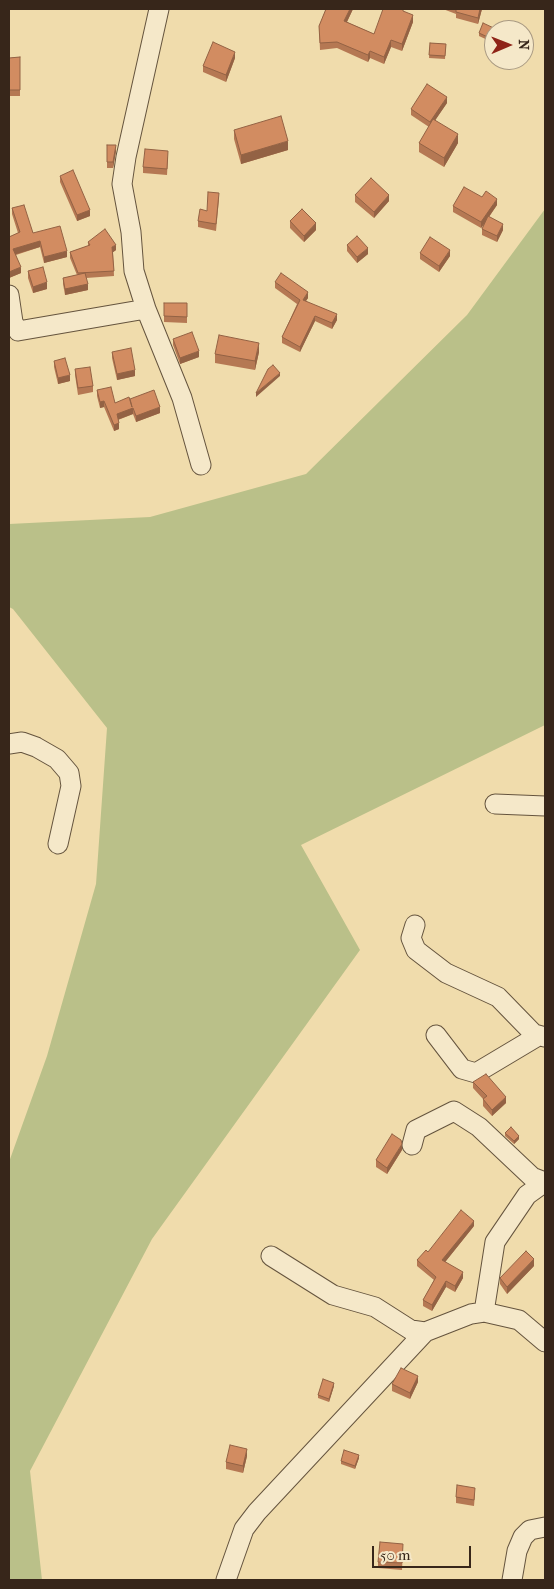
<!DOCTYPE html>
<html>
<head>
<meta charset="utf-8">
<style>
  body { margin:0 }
  #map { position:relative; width:554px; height:1589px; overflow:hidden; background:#f0dcac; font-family:"IM FELL French Canon",serif }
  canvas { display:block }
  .frame { position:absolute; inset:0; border:10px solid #37261a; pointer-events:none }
  .north { position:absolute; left:484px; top:20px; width:50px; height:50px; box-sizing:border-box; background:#f5e8c9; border:1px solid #a99a83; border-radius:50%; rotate:89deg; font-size:14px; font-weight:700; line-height:20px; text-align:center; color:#37261a }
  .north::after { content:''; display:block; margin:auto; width:18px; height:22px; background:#8f2418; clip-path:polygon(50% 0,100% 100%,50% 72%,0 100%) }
  .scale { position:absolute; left:372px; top:1546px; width:99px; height:22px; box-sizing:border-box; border:2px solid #37261a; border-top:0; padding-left:6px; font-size:15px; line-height:18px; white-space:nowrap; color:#37261a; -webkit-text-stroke:4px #f5e8c9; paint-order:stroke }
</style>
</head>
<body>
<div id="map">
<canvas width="554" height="1589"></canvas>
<div class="frame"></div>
<div class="north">N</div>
<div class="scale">50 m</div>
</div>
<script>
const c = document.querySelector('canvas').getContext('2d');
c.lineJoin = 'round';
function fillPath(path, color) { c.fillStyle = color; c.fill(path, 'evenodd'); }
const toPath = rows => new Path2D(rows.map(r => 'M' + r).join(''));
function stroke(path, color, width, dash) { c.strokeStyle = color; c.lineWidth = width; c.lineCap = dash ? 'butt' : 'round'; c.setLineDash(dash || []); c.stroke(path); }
fillPath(toPath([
  [545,209,545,725,301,845,360,950,152,1239,30,1471,42,1580,9,1580,9,1162,47,1056,96,884,107,728,13,609,9,607,9,524,150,517,306,474,467,315]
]), '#bac089');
const minor = toPath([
  [159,9,126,157,122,184,131,232,134,271,146,309,182,398,201,465],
  [9,295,13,322,18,331,146,309],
  [9,744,22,742,36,747,57,759,69,773,71,786,58,844],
  [495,804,545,806],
  [415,925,411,938,416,950,446,973,498,997,534,1034,545,1037],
  [436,1035,462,1069,476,1073,538,1036],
  [412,1145,416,1130,454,1111,479,1127,532,1177,545,1182],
  [271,1256,333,1295,375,1307,411,1330,425,1332],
  [484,1312,495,1242,527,1195,545,1182],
  [226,1580,244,1529,257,1512,425,1332,471,1314,484,1312,519,1320,545,1342],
  [512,1580,517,1551,523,1537,530,1530,545,1527]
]);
stroke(minor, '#65543e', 21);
stroke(minor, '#f5e8c9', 19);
fillPath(toPath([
  [326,9,353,9,347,22,374,34,403,11,413,22,402,51,391,47,384,64,370,58,368,62,337,48,320,50,319,26],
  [443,9,482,9,478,24,456,18,456,14],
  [494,30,494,43,479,36,479,33],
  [430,43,446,44,445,59,429,58],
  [20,57,20,96,9,96,9,58],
  [235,58,226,82,203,72,203,66],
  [447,103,435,120,458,143,444,167,419,152,419,143,429,127,411,115,411,109],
  [234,130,288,150,241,164,234,139],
  [107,145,116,151,113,168,107,168],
  [168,157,167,175,143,173,143,167],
  [60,176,90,216,77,221,60,182],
  [355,195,389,201,374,218,355,202],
  [219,199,216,231,198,227,198,221],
  [497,205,489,217,503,230,497,242,482,235,482,229,484,225,481,228,453,212,453,206],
  [12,208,33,233,67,257,44,263,40,247,16,255,21,273,9,278,9,237,18,233,12,214],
  [290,221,316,230,304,242,290,228],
  [88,242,116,250,113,252,114,276,86,278,88,290,65,295,63,284,63,278,77,275,70,258,70,252,88,246],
  [347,245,368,254,357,263,347,251],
  [420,253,450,256,439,272,420,259],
  [28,271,47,289,33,293,28,278],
  [275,282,308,298,306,301,337,320,332,329,315,321,300,352,282,343,282,337,297,304,275,288],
  [164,303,187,303,187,323,164,322],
  [173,339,199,357,180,364,173,345],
  [112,352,135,376,117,380,112,358],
  [259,352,255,370,215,363,215,354],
  [54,361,70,381,58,384,54,367],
  [75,369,93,386,93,392,78,395,75,375],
  [97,390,115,403,130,400,160,413,136,422,133,414,118,420,119,429,114,431,104,407,100,408,97,396],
  [473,1082,506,1103,492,1116,483,1106,483,1099,473,1088],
  [505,1133,519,1139,514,1144,505,1136],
  [402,1150,387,1174,376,1167,376,1160],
  [474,1226,445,1262,463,1278,455,1292,446,1287,432,1311,423,1306,423,1300,434,1280,417,1266,417,1260],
  [534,1266,507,1294,500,1284,500,1278],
  [418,1382,410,1399,392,1391,392,1384],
  [334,1386,329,1402,318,1398,318,1395],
  [247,1456,243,1473,226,1469,226,1462],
  [359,1458,355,1469,341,1464,341,1461],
  [475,1494,474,1506,456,1503,456,1497],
  [403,1550,402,1570,378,1568,378,1562]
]), '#b57853');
fillPath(toPath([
  [350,9,353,9,344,28,344,21],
  [480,9,482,9,478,24,478,18],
  [413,15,413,22,402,51,402,44],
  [391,40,391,47,384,64,384,57],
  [370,51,370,58,368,62,368,55],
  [235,52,235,58,226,82,226,75],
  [447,97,447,103,430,128,430,122],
  [458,134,458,143,444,167,444,158],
  [288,141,288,150,241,164,241,155],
  [116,145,116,151,113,168,113,162],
  [389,195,389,201,374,218,374,212],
  [497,199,497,205,481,228,481,222],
  [90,210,90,216,77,221,77,215],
  [316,223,316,230,304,242,304,236],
  [503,224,503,230,497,242,497,236],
  [40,241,40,247,13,255,13,249],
  [116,245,116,250,112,253,112,247],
  [368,248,368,254,357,263,357,257],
  [450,250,450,256,439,272,439,266],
  [67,251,67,257,44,263,44,257],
  [21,267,21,273,9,278,9,272],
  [47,282,47,289,33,293,33,287],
  [88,284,88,290,65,295,65,289],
  [308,292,308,298,303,305,303,300],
  [337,314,337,320,332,329,332,323],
  [315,316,315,321,300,352,300,347],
  [259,343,259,352,255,370,255,361],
  [199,351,199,357,180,364,180,358],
  [135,370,135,376,117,380,117,374],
  [280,373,280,376,256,397,256,393],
  [70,375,70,381,58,384,58,378],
  [104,401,104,407,100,408,100,402],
  [160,407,160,413,136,422,136,416],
  [133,408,133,414,117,420,117,414],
  [119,423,119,429,114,431,114,425],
  [506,1097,506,1103,492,1116,492,1110],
  [519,1136,519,1139,514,1144,514,1141],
  [402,1144,402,1150,387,1174,387,1168],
  [474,1221,474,1226,442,1266,442,1260],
  [534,1259,534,1266,507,1294,507,1287],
  [463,1272,463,1278,455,1292,455,1286],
  [446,1281,446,1287,432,1311,432,1305],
  [418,1376,418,1382,410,1399,410,1393],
  [334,1383,334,1386,329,1402,329,1399],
  [247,1449,247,1456,243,1473,243,1466],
  [359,1455,359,1458,355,1469,355,1466]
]), '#936244');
const building = toPath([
  [326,9,350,9,344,21,374,34,383,9,403,9,403,11,413,15,402,44,391,40,384,57,370,51,368,55,337,42,320,43,319,26,326,9],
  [456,9,480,9,478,18,456,12,456,9],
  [483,23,498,30,494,30,494,40,479,33,483,23],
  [213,42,235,52,226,75,203,66,213,42],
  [430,43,446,44,445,56,429,55,430,43],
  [20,57,20,90,9,90,9,58,20,57],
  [427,84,447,97,430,122,411,109,427,84],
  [281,116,288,141,241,155,234,130,281,116],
  [433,119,458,134,444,158,419,143,433,119],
  [107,145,116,145,113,162,107,162,107,145],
  [145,149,168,151,167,169,143,167,145,149],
  [73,170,90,210,77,215,60,176,73,170],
  [371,178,389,195,374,212,355,195,371,178],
  [464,187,482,197,486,191,497,199,481,222,453,206,464,187],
  [208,192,219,193,216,224,198,221,200,209,207,211,208,192],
  [24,205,33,233,60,226,67,251,44,257,40,241,13,249,21,267,9,272,9,237,20,232,12,208,24,205],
  [302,209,316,223,304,236,290,221,302,209],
  [488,216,503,224,497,236,482,229,488,216],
  [105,229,116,245,112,247,114,271,78,273,70,252,90,245,88,242,105,229],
  [357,236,368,248,357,257,347,245,357,236],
  [430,237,450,250,439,266,420,253,430,237],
  [43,267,47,282,33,287,28,271,43,267],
  [85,273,88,284,65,289,63,278,85,273],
  [281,273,308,292,303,300,337,314,332,323,315,316,300,347,282,337,300,300,275,282,281,273],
  [164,303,187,303,187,317,164,316,164,303],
  [192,332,199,351,180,358,173,339,192,332],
  [219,335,259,343,255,361,215,354,219,335],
  [131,348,135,370,117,374,112,352,131,348],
  [65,358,70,375,58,378,54,361,65,358],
  [273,365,280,373,256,393,268,369,273,365],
  [90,367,93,386,78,388,75,369,90,367],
  [111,387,115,403,129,397,132,407,130,399,154,390,160,407,136,416,133,408,117,414,119,423,114,425,104,401,100,402,97,390,111,387],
  [486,1074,506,1097,492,1110,483,1099,487,1096,473,1082,486,1074],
  [511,1127,519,1136,514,1141,505,1133,511,1127],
  [392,1134,401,1140,402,1144,387,1168,376,1160,392,1134],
  [461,1210,474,1221,442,1260,463,1272,455,1286,446,1281,432,1305,423,1300,436,1277,417,1260,426,1250,428,1252,461,1210],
  [526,1251,534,1259,507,1287,500,1278,526,1251],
  [401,1368,418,1376,410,1393,392,1384,401,1368],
  [323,1379,334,1383,329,1399,318,1395,323,1379],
  [230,1445,247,1449,243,1466,226,1462,230,1445],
  [344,1450,359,1455,355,1466,341,1461,344,1450],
  [457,1485,475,1488,474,1500,456,1497,457,1485],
  [380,1542,403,1544,402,1563,378,1562,380,1542]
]);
fillPath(building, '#d28c61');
stroke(building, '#936244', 1);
</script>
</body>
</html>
